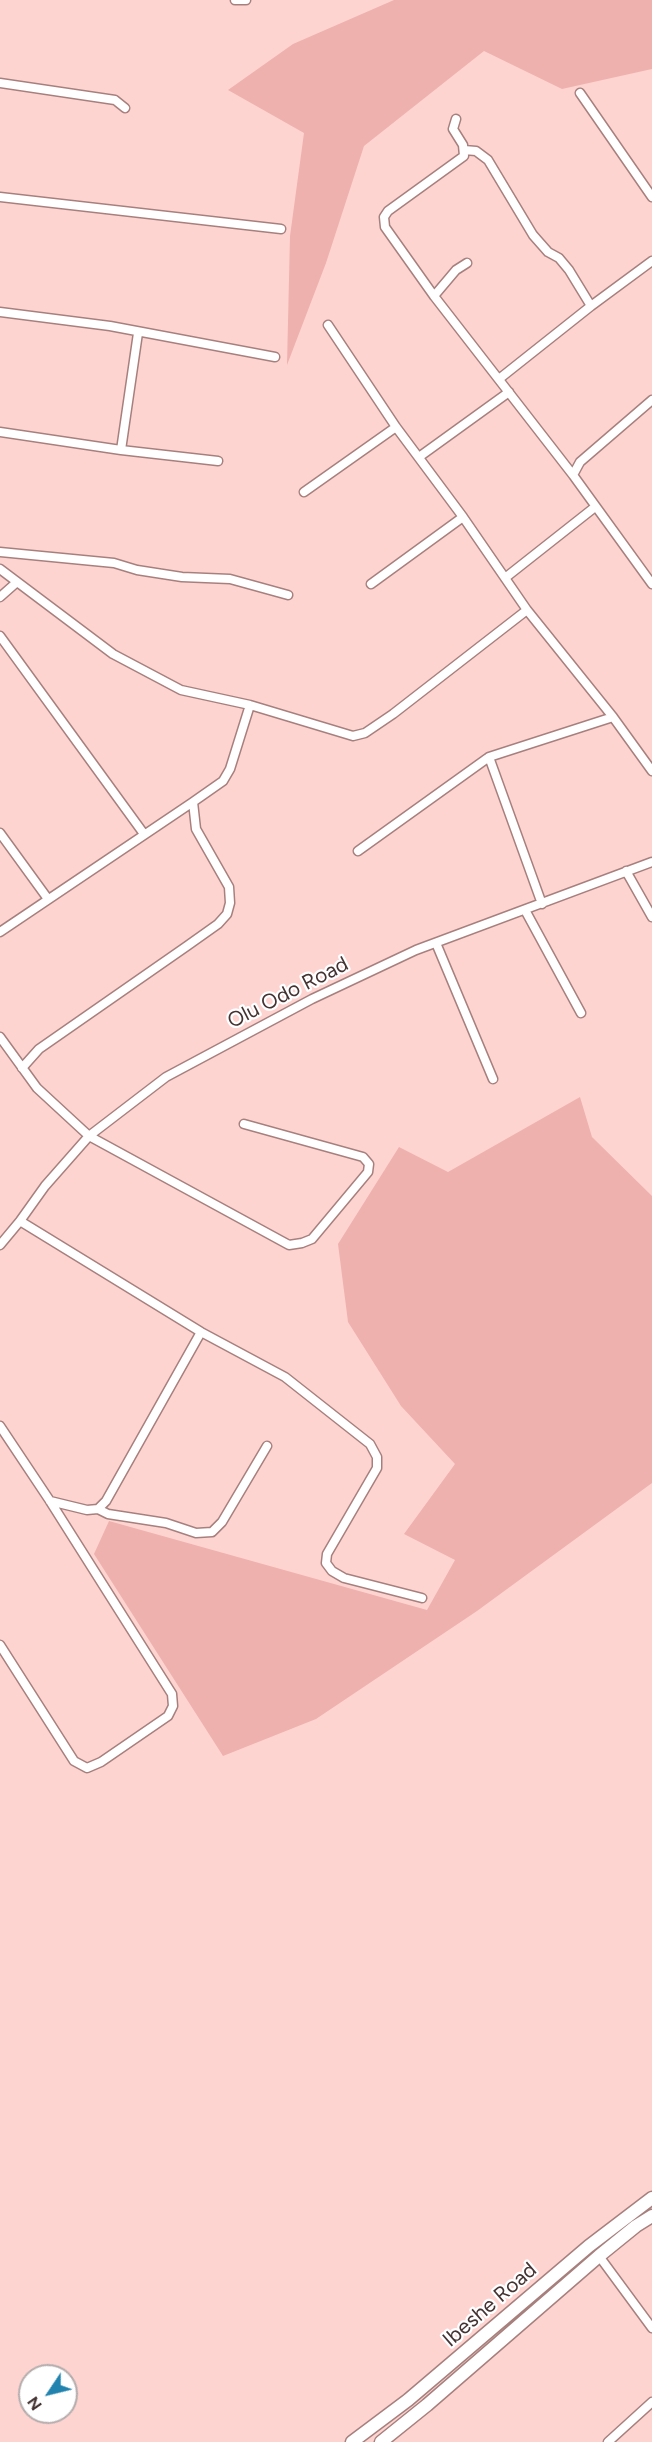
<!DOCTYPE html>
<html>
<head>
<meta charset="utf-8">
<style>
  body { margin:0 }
  #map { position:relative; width:652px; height:2442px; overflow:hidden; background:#fed4d1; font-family:Figtree,sans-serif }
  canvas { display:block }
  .north { position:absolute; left:18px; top:2364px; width:60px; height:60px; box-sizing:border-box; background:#fff; border:2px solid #b4adad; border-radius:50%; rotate:235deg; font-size:16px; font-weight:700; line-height:24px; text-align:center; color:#443332 }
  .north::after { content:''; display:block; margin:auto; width:21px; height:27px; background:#2183ae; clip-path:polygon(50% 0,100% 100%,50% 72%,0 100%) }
</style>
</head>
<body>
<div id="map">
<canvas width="652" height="2442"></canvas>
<div class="north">N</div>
</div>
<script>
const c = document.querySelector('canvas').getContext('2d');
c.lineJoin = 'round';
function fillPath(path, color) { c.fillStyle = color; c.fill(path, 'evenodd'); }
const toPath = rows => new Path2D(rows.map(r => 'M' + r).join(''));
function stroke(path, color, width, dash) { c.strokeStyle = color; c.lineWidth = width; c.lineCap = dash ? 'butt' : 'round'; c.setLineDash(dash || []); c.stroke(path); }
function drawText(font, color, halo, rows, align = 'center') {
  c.font = font + ' Figtree,sans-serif'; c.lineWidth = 4.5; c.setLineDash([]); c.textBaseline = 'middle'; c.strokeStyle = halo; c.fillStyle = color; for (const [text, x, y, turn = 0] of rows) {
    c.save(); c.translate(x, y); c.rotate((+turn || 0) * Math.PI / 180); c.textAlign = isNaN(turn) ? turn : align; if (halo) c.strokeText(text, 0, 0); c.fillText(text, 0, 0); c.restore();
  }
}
fillPath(toPath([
  [394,0,652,0,652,69,562,89,484,51,364,146,326,263,287,365,290,236,304,133,228,90,293,44],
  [580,1097,592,1137,652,1196,652,1483,477,1611,316,1719,223,1756,94,1554,109,1521,427,1610,455,1560,404,1534,455,1464,401,1406,348,1322,338,1244,399,1147,448,1172]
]), '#efb1ad');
const minor = toPath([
  [235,0,246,0],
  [0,83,115,100,125,108],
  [580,93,652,197],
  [456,119,453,129,463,145,464,156,388,211,384,217,385,227,434,296,573,475,652,584],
  [464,150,476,151,488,160,533,235,548,252,559,258,569,270,591,306],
  [0,197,281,229],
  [434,296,456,270,467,263],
  [0,312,110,326,275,357],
  [328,325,396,427,463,517,527,610,613,717,652,771],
  [499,379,591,306,652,261],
  [0,432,121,450,218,461],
  [121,450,138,333],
  [419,457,509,392],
  [573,475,580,462,652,400],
  [304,492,396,427],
  [0,552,114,563,137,570,182,577,230,579,288,595],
  [0,569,113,654,181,690,250,705,353,736,365,733,393,714,527,610],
  [505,578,595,507],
  [371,584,463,517],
  [0,597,17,582],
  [0,636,144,834],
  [489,757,542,904],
  [0,833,48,899],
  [358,851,489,757,613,717],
  [626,871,652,917],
  [525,910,581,1013],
  [0,932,193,802],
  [436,943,493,1079],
  [0,1037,37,1088,89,1136,289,1245,302,1243,312,1239,368,1172,369,1164,363,1157,244,1124],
  [22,1068,39,1049,187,946,218,924,227,914,230,903,229,887,196,829,193,802,223,781,230,769,250,705],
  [20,1221,201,1332,285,1377,370,1444,377,1457,377,1468,327,1554,326,1563,332,1571,344,1578,422,1598],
  [0,1245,20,1221,45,1186,89,1136,166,1077,312,999,416,950,652,862],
  [0,1426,50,1501,172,1694,173,1706,168,1716,101,1762,87,1768,74,1761,0,1645],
  [50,1501,87,1510,98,1509,106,1501,201,1332],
  [98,1509,108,1514,166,1523,196,1533,212,1532,222,1522,267,1446],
  [599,2256,652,2328],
  [608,2442,652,2402]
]);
const secondary = toPath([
  [352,2442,408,2400,589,2246,652,2198],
  [381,2442,427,2405,599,2256,636,2226,652,2216]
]);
stroke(minor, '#a7807e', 11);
stroke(secondary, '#a7807e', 15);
stroke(minor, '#fff', 8);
stroke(secondary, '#fff', 12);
drawText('21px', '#443332', '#fff', [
  ["Olu Odo Road",288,993,-27],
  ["Ibeshe Road",490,2305,-41]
]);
</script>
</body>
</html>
